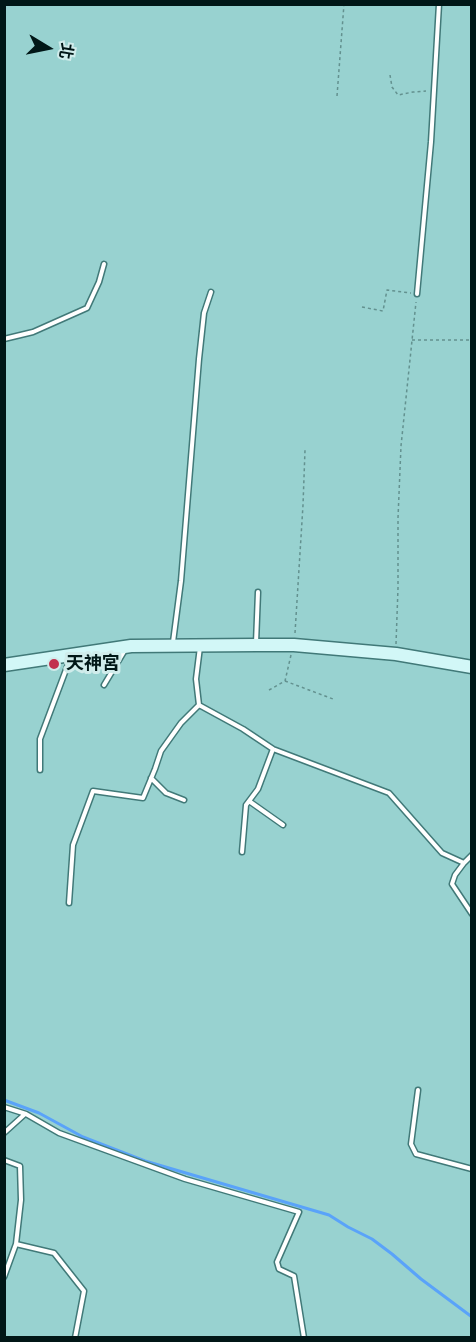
<!DOCTYPE html>
<html>
<head>
<meta charset="utf-8">
<style>
  body { margin:0 }
  #map { position:relative; width:476px; height:1342px; overflow:hidden; background:#98d2d0; font-family:"Roboto Condensed","Noto Sans TC",sans-serif }
  canvas { display:block }
  .frame { position:absolute; inset:0; border:6px solid #011717; pointer-events:none }
  .north { position:absolute; left:18px; top:18px; width:60px; height:60px; -webkit-text-stroke:4px #d0eceb; paint-order:stroke; rotate:100deg; font-size:16px; font-weight:700; line-height:24px; text-align:center; color:#011717 }
  .north::after { content:''; display:block; margin:auto; width:21px; height:27px; background:#011717; clip-path:polygon(50% 0,100% 100%,50% 72%,0 100%) }
</style>
</head>
<body>
<div id="map">
<canvas width="476" height="1342"></canvas>
<div class="frame"></div>
<div class="north">北</div>
</div>
<script>
const c = document.querySelector('canvas').getContext('2d');
c.lineJoin = 'round';
const toPath = rows => new Path2D(rows.map(r => 'M' + r).join(''));
function stroke(path, color, width, dash) { c.strokeStyle = color; c.lineWidth = width; c.lineCap = dash ? 'butt' : 'round'; c.setLineDash(dash || []); c.stroke(path); }
function drawText(font, color, halo, rows, align = 'center') {
  c.font = font + ' "Roboto Condensed","Noto Sans TC",sans-serif'; c.lineWidth = 6; c.setLineDash([]); c.textBaseline = 'middle'; c.strokeStyle = halo; c.fillStyle = color; for (const [text, x, y, turn = 0] of rows) {
    c.save(); c.translate(x, y); c.rotate((+turn || 0) * Math.PI / 180); c.textAlign = isNaN(turn) ? turn : align; if (halo) c.strokeText(text, 0, 0); c.fillText(text, 0, 0); c.restore();
  }
}
stroke(toPath([
  [4,1100,39,1113,83,1137,145,1161,329,1215,348,1227,372,1239,392,1254,421,1279,472,1317]
]), '#5aa3f9', 3);
const lane = toPath([
  [417,294,431,142,439,4],
  [4,339,33,332,87,308,99,282,104,264],
  [173,642,181,581,199,359,204,313,211,292],
  [256,643,258,592],
  [200,647,196,679,199,705,243,729,273,749,389,793,442,853,464,863,455,875,452,884,472,914],
  [104,685,125,650],
  [40,770,40,739,70,659],
  [151,778,166,793,184,800],
  [249,801,283,825],
  [242,852,246,805,258,789,273,749],
  [464,863,472,855],
  [69,903,73,845,93,791,143,798,155,769,161,751,181,723,199,705],
  [418,1090,411,1144,416,1154,472,1169],
  [4,1107,26,1114,59,1133,185,1179,299,1212,277,1262,279,1269,294,1276,304,1338],
  [4,1133,25,1114],
  [4,1160,20,1166,21,1200,16,1244,54,1253,84,1291,75,1338],
  [4,1277,16,1244]
]);
const secondary = toPath([
  [4,665,131,646,256,645,294,645,396,654,472,667]
]);
stroke(lane, '#417978', 7);
stroke(secondary, '#417978', 15);
stroke(toPath([
  [390,75,392,87,398,95,413,92,426,91],
  [337,96,344,4],
  [362,307,383,311,387,290,411,293],
  [412,340,472,340],
  [295,633,303,505,305,450],
  [396,644,398,588,398,518,401,446,416,302],
  [285,681,333,699],
  [269,690,285,681,291,655]
]), '#63918f', 1.5, [3, 3]);
stroke(lane, '#fff', 4);
stroke(secondary, '#d2f7f7', 12);
for (const [x, y, r, color] of [
  [54,664,6,"#c2314f"]
]) { const dot = new Path2D(); dot.arc(x, y, r, 0, 2 * Math.PI); c.fillStyle = color; c.fill(dot); stroke(dot, '#d0eceb', 2); }
drawText('bold 18px', '#011717', '#d0eceb', [
  ["天神宮",66,664]
], 'left');
</script>
</body>
</html>
